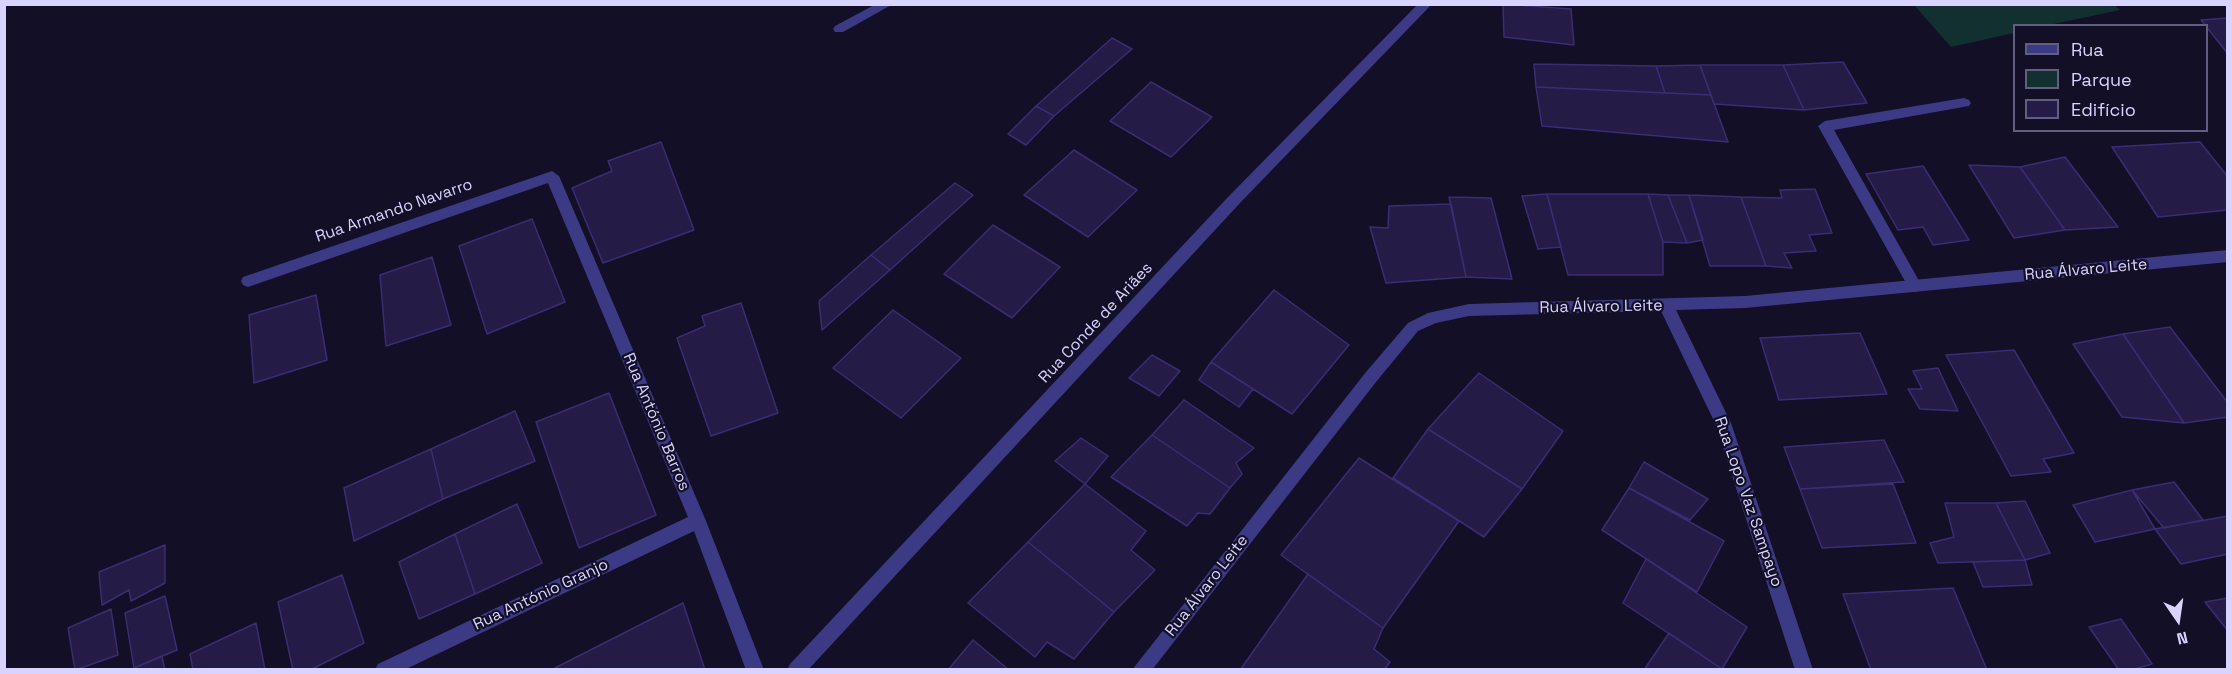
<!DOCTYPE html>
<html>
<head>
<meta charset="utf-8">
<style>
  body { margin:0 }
  #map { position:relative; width:2232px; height:674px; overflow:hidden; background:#130f26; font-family:"Space Grotesk",sans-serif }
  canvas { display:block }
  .frame { position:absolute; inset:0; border:6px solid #d9d4ff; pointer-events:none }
  .legend { position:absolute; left:2013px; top:24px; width:195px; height:108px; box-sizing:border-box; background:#130f26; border:2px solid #625e7d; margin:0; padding:8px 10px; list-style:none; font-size:18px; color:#d9d4ff }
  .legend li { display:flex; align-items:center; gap:12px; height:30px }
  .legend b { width:30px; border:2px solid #625e7d }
  .north { position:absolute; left:2148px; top:590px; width:60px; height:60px; -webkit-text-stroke:4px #130f26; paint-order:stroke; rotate:167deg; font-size:16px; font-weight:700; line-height:24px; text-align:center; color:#d9d4ff }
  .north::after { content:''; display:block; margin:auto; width:21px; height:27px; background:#d9d4ff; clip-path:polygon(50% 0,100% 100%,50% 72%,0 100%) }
</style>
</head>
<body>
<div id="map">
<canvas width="2232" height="674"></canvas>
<div class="frame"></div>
<ul class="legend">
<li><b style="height:8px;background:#3d3a85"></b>Rua</li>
<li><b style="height:16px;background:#12302f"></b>Parque</li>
<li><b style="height:16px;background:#241b47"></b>Edifício</li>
</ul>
<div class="north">N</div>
</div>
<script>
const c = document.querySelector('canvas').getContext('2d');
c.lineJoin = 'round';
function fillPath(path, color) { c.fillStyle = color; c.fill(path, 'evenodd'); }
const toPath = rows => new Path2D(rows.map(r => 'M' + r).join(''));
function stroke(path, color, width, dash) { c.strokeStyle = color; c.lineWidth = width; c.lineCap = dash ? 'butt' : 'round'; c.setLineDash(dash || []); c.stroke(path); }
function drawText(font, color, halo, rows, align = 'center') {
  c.font = font + ' "Space Grotesk",sans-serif'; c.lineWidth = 4.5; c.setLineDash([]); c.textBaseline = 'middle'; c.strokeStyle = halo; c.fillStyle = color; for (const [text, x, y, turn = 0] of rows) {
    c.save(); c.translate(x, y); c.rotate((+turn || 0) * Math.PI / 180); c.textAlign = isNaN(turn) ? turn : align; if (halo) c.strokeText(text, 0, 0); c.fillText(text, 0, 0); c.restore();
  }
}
fillPath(toPath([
  [2114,5,2120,10,2049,25,2014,26,2014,33,1951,47,1914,5]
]), '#12302f');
const building = toPath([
  [1503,4,1571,9,1574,45,1504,37,1503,4],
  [2228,18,2228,54,2201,20,2228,18],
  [1112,38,1132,49,1054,116,1036,106,1112,38],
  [1843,62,1867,103,1804,110,1783,65,1843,62],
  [1534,64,1656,66,1665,93,1536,87,1534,64],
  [1700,65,1711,95,1665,93,1656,66,1700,65],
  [1700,65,1783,65,1804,110,1714,104,1700,65],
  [1151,82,1212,117,1171,157,1110,121,1151,82],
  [1536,87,1711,95,1728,142,1542,126,1536,87],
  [1036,106,1054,116,1026,145,1008,134,1036,106],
  [661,142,694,230,603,263,572,188,612,171,608,161,661,142],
  [2200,142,2228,177,2228,210,2158,217,2112,147,2200,142],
  [1074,150,1137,190,1088,237,1024,195,1074,150],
  [2065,157,2118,227,2065,230,2020,167,2065,157],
  [1969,165,2020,167,2065,230,2014,238,1969,165],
  [1923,166,1969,240,1933,245,1923,227,1898,230,1866,174,1923,166],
  [955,183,973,195,890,270,871,255,955,183],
  [1815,189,1832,233,1809,235,1816,251,1784,253,1792,268,1766,266,1741,197,1782,198,1780,190,1815,189],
  [1547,194,1561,247,1538,249,1522,196,1547,194],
  [1547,194,1648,194,1663,242,1663,275,1568,275,1547,194],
  [1648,194,1668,195,1687,243,1663,242,1648,194],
  [1668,195,1689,195,1703,240,1687,243,1668,195],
  [1689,195,1741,197,1766,266,1710,266,1689,195],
  [1449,197,1491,198,1512,279,1466,277,1449,197],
  [1451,204,1466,277,1386,283,1370,227,1388,228,1389,206,1451,204],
  [532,219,565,302,487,334,459,246,532,219],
  [993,225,1060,267,1012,318,944,274,993,225],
  [871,255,890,270,822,330,819,301,871,255],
  [432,257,451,325,386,346,380,275,432,257],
  [1274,290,1349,345,1292,414,1211,362,1274,290],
  [316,295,327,360,254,383,249,315,316,295],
  [741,303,778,413,711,436,677,338,705,326,702,316,741,303],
  [893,310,961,358,901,418,833,368,893,310],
  [2170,327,2228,403,2228,417,2184,423,2123,334,2170,327],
  [1860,333,1887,394,1779,400,1760,338,1860,333],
  [2123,334,2184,423,2122,417,2073,344,2123,334],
  [2014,350,2074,453,2043,459,2051,472,2011,476,1946,355,2014,350],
  [1152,355,1180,371,1159,396,1129,378,1152,355],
  [1211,362,1253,389,1239,407,1199,380,1211,362],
  [1938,368,1958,411,1920,409,1908,389,1922,389,1913,371,1938,368],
  [1479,373,1563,431,1522,489,1428,429,1479,373],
  [609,393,656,515,579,548,536,422,609,393],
  [1184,400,1254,448,1236,463,1242,474,1230,488,1152,435,1184,400],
  [515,411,535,461,443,499,431,449,515,411],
  [1428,429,1522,489,1484,537,1393,478,1428,429],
  [1152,435,1230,488,1210,514,1198,513,1187,526,1111,477,1152,435],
  [1081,438,1108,456,1085,484,1055,461,1081,438],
  [1884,440,1904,482,1800,489,1784,447,1884,440],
  [431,449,443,499,354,541,344,488,431,449],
  [1359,458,1459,521,1383,628,1281,555,1359,458],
  [1644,462,1708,499,1690,520,1629,488,1644,462],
  [2174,482,2203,520,2164,528,2132,490,2174,482],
  [1085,484,1146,531,1131,550,1155,570,1114,612,1028,542,1085,484],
  [1893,484,1916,543,1822,548,1800,489,1893,484],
  [1629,488,1724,541,1697,592,1602,530,1629,488],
  [2132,490,2155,529,2095,542,2073,505,2132,490],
  [2025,501,2050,553,2025,560,1996,503,2025,501],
  [1945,503,1996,503,2025,560,1938,563,1930,543,1954,537,1945,503],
  [517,504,542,563,475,594,455,534,517,504],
  [2228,516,2228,554,2181,564,2155,529,2228,516],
  [455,534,475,594,419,619,399,562,455,534],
  [1028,542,1114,612,1074,659,1047,642,1035,657,968,603,1028,542],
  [165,545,165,583,131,601,129,590,102,605,99,572,165,545],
  [1646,559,1747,627,1722,669,1623,603,1646,559],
  [2025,560,2032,585,1983,587,1973,562,2025,560],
  [1308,574,1383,628,1374,649,1390,662,1384,670,1240,670,1308,574],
  [342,575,364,643,310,670,293,670,278,602,342,575],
  [1953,588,1987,670,1871,670,1843,594,1953,588],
  [165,596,177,650,134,668,125,613,165,596],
  [2228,598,2228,631,2205,602,2228,598],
  [683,603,705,670,551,670,683,603],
  [111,609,118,655,75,670,68,628,111,609],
  [2121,619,2152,664,2131,670,2119,670,2089,627,2121,619],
  [256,623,265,670,193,670,190,654,256,623],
  [1669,633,1722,669,1723,670,1644,670,1669,633],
  [973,640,1009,670,948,670,973,640],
  [162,656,165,670,132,670,134,668,162,656]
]);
fillPath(building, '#241b47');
stroke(building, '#3b2d73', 1.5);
fillPath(toPath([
  [1964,98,1969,100,1971,103,1969,106,1834,130,1922,286,1920,290,1915,292,1910,290,1818,126,1825,121,1964,98]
]), '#3d3a85');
fillPath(toPath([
  [876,4,893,4,843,32,835,32,833,29,835,26,876,4],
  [1418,4,1432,4,1240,203,808,670,787,670,790,664,1230,195,1418,4],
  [552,171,559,176,706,521,764,670,746,670,694,531,404,670,375,670,378,664,688,517,548,183,248,287,243,285,241,281,243,277,552,171],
  [2228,250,2228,262,1745,308,1676,310,1731,423,1813,670,1795,670,1715,423,1661,311,1469,316,1436,323,1418,331,1376,382,1152,670,1132,670,1366,372,1408,323,1428,313,1469,304,1745,296,2228,250]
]), '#3d3a85');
drawText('16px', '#d9d4ff', '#130f26', [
  ["Rua Armando Navarro",394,211,-19],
  ["Rua Álvaro Leite",2086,270,-5],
  ["Rua Álvaro Leite",1601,307,-1],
  ["Rua Conde de Ariães",1096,323,-47],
  ["Rua António Barros",656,422,67],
  ["Rua Lopo Vaz Sampayo",1748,502,71],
  ["Rua Álvaro Leite",1207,586,-52],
  ["Rua António Granjo",541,595,-25]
]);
</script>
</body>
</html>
